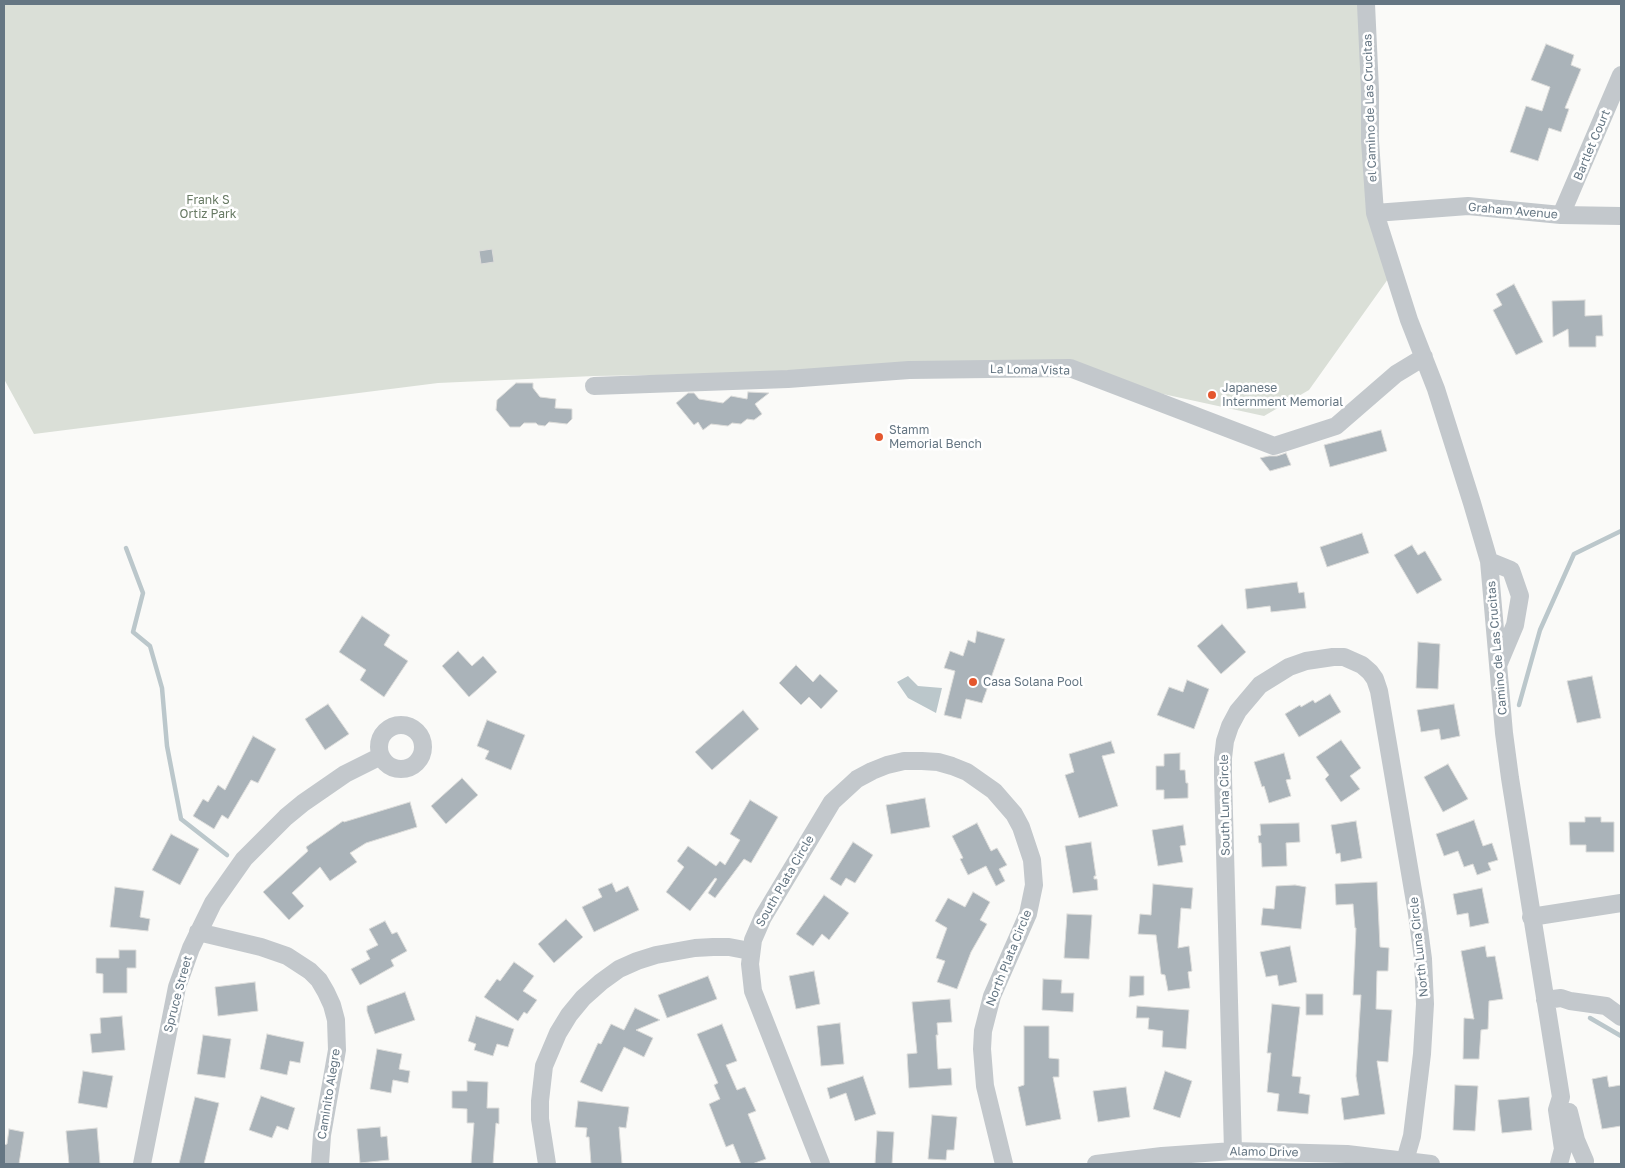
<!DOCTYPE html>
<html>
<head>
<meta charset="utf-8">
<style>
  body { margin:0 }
  #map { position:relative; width:1625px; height:1168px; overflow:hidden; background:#fafaf8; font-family:"Golos Text",sans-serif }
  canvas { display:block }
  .frame { position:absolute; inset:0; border:5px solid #657683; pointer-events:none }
</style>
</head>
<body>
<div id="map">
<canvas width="1625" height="1168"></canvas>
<div class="frame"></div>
</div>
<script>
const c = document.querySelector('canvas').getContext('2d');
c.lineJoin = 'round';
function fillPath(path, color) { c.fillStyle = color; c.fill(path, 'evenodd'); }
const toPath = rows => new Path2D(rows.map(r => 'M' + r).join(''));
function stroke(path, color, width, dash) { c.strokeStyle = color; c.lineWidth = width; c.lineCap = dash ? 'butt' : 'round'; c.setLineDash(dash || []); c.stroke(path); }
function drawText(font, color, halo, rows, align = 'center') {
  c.font = font + ' "Golos Text",sans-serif'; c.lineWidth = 5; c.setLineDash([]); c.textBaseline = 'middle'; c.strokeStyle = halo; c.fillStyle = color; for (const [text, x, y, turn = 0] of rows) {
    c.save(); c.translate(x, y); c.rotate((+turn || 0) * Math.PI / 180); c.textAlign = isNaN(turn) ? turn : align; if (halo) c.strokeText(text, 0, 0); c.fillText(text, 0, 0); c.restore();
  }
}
fillPath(toPath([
  [4,4,1369,4,1370,141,1393,272,1309,390,1264,416,1048,369,594,376,438,383,34,434,4,379]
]), '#dadfd7');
fillPath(toPath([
  [908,676,918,686,942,688,936,713,908,698,897,682]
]), '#bbc7cb');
stroke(toPath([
  [126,548,143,593,133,632,150,646,162,688,167,746,181,819,227,855],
  [1519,705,1540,630,1574,554,1621,531],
  [1590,1018,1621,1036]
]), '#bbc7cb', 4.5);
const building = toPath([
  [1546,44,1574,55,1571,65,1581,69,1565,108,1569,109,1561,132,1549,128,1538,161,1510,152,1526,106,1542,111,1550,87,1531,80,1546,44],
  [492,249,494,262,481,264,479,251,492,249],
  [1514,284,1543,342,1516,355,1493,310,1502,305,1496,294,1514,284],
  [1585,300,1585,316,1602,315,1603,336,1596,336,1596,347,1569,347,1568,329,1553,337,1552,301,1585,300],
  [516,383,533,383,533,388,540,397,556,399,555,408,572,409,572,419,567,424,549,422,545,426,538,425,536,423,524,423,520,427,510,427,496,410,497,400,516,383],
  [748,392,769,393,755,404,762,414,754,420,747,419,741,424,732,423,728,426,711,424,703,430,698,422,694,425,676,403,688,393,694,393,699,399,723,403,731,396,747,399,748,392],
  [1381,430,1387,451,1330,467,1324,445,1381,430],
  [1286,453,1291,465,1270,471,1260,458,1269,456,1277,456,1286,453],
  [1362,533,1369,553,1327,567,1320,547,1362,533],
  [1412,545,1418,555,1425,551,1442,580,1417,594,1394,555,1412,545],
  [1297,582,1299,593,1304,592,1306,608,1271,612,1270,606,1247,609,1245,589,1297,582],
  [362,616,390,635,384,645,408,661,384,697,360,680,366,670,339,652,362,616],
  [1222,624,1246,652,1221,674,1197,646,1222,624],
  [977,631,1005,639,982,703,966,699,961,719,944,715,955,671,944,668,950,651,963,656,968,640,975,643,977,631],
  [1418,642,1440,644,1438,689,1416,688,1418,642],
  [458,651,472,666,483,656,497,672,469,697,442,666,458,651],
  [796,665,813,682,820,674,838,691,821,709,809,697,801,705,779,683,796,665],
  [1592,676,1601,718,1577,723,1567,681,1592,676],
  [1187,680,1209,689,1194,729,1157,715,1169,687,1183,692,1187,680],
  [1330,694,1341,712,1299,737,1285,714,1300,705,1301,707,1313,700,1315,703,1330,694],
  [328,704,349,734,325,750,305,719,328,704],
  [1454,704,1460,736,1441,740,1439,729,1421,732,1417,710,1454,704],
  [743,710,759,729,712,770,695,752,743,710],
  [487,720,525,735,511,770,485,759,489,751,477,746,487,720],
  [253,736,276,749,258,783,251,780,228,819,222,815,214,829,193,816,203,799,208,802,218,785,225,790,253,736],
  [1341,740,1361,768,1350,776,1360,789,1341,802,1325,779,1329,775,1316,757,1341,740],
  [1111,741,1115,753,1102,756,1118,806,1079,818,1065,775,1074,772,1069,754,1111,741],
  [1180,753,1180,770,1185,770,1186,783,1188,783,1188,798,1164,799,1164,790,1156,790,1156,766,1164,766,1164,754,1180,753],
  [1284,753,1291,779,1286,780,1291,796,1269,803,1264,786,1262,787,1254,762,1284,753],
  [1448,764,1468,799,1443,812,1424,777,1448,764],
  [462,778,478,795,446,824,431,806,462,778],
  [925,798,930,827,891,834,886,805,925,798],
  [750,800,778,817,751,863,744,859,715,898,708,893,717,879,715,878,690,911,666,892,684,867,677,861,688,846,716,866,720,861,725,865,740,840,730,834,750,800],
  [410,802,417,827,366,843,350,853,357,862,330,881,320,867,292,893,304,906,289,920,263,892,308,851,306,847,343,821,344,822,410,802],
  [1585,817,1601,817,1601,822,1614,822,1614,852,1586,852,1586,845,1570,845,1569,822,1585,822,1585,817],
  [1474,820,1483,846,1492,843,1498,860,1488,863,1491,870,1477,875,1473,864,1464,867,1458,851,1444,856,1436,834,1474,820],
  [1356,821,1362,858,1341,862,1340,853,1336,854,1331,825,1356,821],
  [977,823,991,851,997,848,1007,865,999,869,1005,881,996,886,986,866,968,875,960,859,963,858,952,836,977,823],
  [1299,823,1300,842,1286,843,1287,866,1262,867,1261,843,1259,843,1258,836,1261,835,1260,824,1299,823],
  [1183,825,1186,845,1180,846,1183,862,1158,866,1152,830,1183,825],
  [171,834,199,849,180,885,152,870,171,834],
  [853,842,873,855,855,883,846,878,841,886,830,879,853,842],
  [1091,842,1096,876,1094,876,1094,879,1097,879,1098,890,1073,893,1065,846,1091,842],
  [1377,882,1380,947,1389,948,1388,971,1377,971,1376,1009,1392,1010,1388,1062,1377,1061,1385,1114,1344,1120,1341,1098,1359,1095,1356,1076,1361,995,1353,995,1356,928,1355,928,1353,904,1336,905,1335,884,1377,882],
  [612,883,616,892,628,886,639,910,594,932,582,907,602,897,598,889,612,883],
  [1153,884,1193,888,1191,909,1181,908,1178,948,1189,946,1192,971,1188,972,1190,988,1168,991,1165,975,1161,974,1156,935,1138,934,1140,914,1151,915,1153,884],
  [1295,885,1306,887,1301,929,1261,925,1263,908,1274,909,1276,886,1295,885],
  [115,887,144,891,140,917,150,919,148,931,110,927,115,887],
  [1482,888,1489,923,1470,927,1468,913,1457,915,1453,894,1482,888],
  [973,892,990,902,980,920,987,924,971,952,957,989,937,982,945,961,936,958,947,928,935,921,948,898,965,907,973,892],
  [824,895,849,913,829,940,822,934,813,946,796,934,824,895],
  [1067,914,1092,915,1089,959,1064,958,1067,914],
  [566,919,583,937,554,963,538,944,566,919],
  [385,921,392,934,397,932,407,951,391,960,394,966,360,985,351,969,370,959,366,951,378,945,369,929,385,921],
  [1290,946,1297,982,1279,986,1277,975,1266,977,1260,952,1290,946],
  [1485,946,1487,957,1495,956,1503,999,1489,1001,1488,1029,1481,1030,1479,1059,1463,1059,1464,1018,1474,1019,1461,951,1485,946],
  [119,950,136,950,136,968,127,968,127,993,103,993,103,974,96,973,96,958,119,958,119,950],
  [514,962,534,976,523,991,537,1000,527,1014,524,1012,518,1021,484,997,497,979,500,981,514,962],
  [814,971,820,1004,796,1009,789,976,814,971],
  [708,976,717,999,667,1018,658,995,708,976],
  [1130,976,1144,976,1144,995,1129,997,1130,976],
  [1043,979,1062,980,1061,993,1074,993,1073,1012,1042,1010,1043,979],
  [255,982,258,1011,218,1016,215,987,255,982],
  [405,992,415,1020,375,1034,367,1011,367,1006,405,992],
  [1306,994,1323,994,1323,1015,1306,1015,1306,994],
  [950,999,952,1022,937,1023,938,1035,936,1035,938,1069,951,1068,952,1085,909,1088,907,1054,917,1053,912,1002,950,999],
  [1272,1004,1300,1007,1292,1076,1301,1077,1299,1093,1310,1095,1308,1114,1277,1111,1279,1094,1267,1092,1271,1053,1267,1053,1272,1004],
  [1137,1006,1189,1010,1186,1049,1162,1047,1163,1031,1148,1029,1149,1018,1136,1018,1137,1006],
  [635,1008,660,1020,636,1030,653,1038,644,1057,624,1047,602,1092,580,1082,598,1043,601,1044,611,1024,624,1030,635,1008],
  [122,1016,125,1050,92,1053,90,1034,101,1033,100,1018,122,1016],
  [476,1016,514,1029,508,1047,497,1044,493,1056,474,1050,476,1044,468,1041,476,1016],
  [840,1023,844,1064,821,1066,817,1026,840,1023],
  [722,1024,737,1061,726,1065,737,1090,745,1087,756,1111,748,1114,766,1159,752,1164,741,1164,733,1144,726,1147,709,1104,720,1099,714,1085,718,1083,697,1034,722,1024],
  [1024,1026,1049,1026,1049,1058,1059,1059,1059,1077,1053,1077,1061,1119,1026,1126,1018,1087,1024,1085,1024,1026],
  [267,1034,304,1042,300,1063,290,1061,287,1075,260,1069,267,1034],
  [203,1035,231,1039,225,1078,197,1074,203,1035],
  [377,1049,402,1054,399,1069,410,1071,408,1083,393,1080,391,1093,370,1089,377,1049],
  [83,1071,113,1076,107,1108,78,1103,83,1071],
  [1165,1071,1192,1081,1180,1118,1153,1109,1165,1071],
  [863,1076,876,1114,855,1121,846,1093,830,1099,827,1088,863,1076],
  [1607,1076,1609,1087,1621,1085,1621,1126,1602,1129,1592,1079,1607,1076],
  [467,1081,488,1082,487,1108,499,1108,499,1124,496,1123,493,1164,471,1164,474,1123,467,1123,467,1109,452,1108,452,1091,467,1091,467,1081],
  [1455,1085,1478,1086,1475,1131,1453,1130,1455,1085],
  [1126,1087,1130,1117,1098,1122,1093,1091,1126,1087],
  [261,1096,295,1108,288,1130,277,1126,272,1138,249,1130,261,1096],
  [195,1097,219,1103,204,1164,179,1164,195,1097],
  [1529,1097,1532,1130,1502,1133,1498,1100,1529,1097],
  [578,1101,629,1107,626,1128,619,1127,622,1164,591,1164,589,1137,586,1137,587,1128,575,1127,578,1101],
  [932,1115,957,1117,954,1150,947,1150,946,1160,928,1159,932,1115],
  [380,1127,381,1137,387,1136,389,1160,360,1163,357,1129,380,1127],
  [97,1128,100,1164,69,1164,66,1131,97,1128],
  [9,1129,24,1132,19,1164,4,1164,4,1145,7,1144,9,1129],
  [877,1131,894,1132,892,1164,875,1164,877,1131]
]);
fillPath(building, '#aab3b9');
stroke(building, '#dcdcda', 1);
stroke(toPath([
  [1366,4,1370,90,1370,141,1375,213,1409,320,1436,389,1472,503,1489,561,1504,733,1510,778,1561,1097,1557,1110,1563,1149,1559,1164],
  [1375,213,1468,206,1561,215,1621,216],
  [1561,215,1621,75],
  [594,386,788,379,909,370,1070,368,1274,446,1336,426,1396,374,1424,357],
  [1489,561,1511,570,1520,596,1515,625,1499,663],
  '379 747a22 22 0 1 1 44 0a22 22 0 1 1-44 0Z',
  [1531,917,1621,903],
  [198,932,261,947,287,956,310,971,319,980,326,992,332,1005,336,1020,337,1050,322,1135,320,1164],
  [1545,1000,1561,998,1570,1001,1606,1006,1621,1017],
  [1569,1112,1576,1140,1585,1161],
  [1233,1151,1223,776,1223,758,1225,741,1230,726,1238,711,1260,685,1289,667,1306,661,1333,657,1344,657,1362,665,1370,672,1375,679,1379,691,1417,914,1423,959,1425,1004,1422,1054,1412,1136,1404,1164],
  [142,1164,177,987,191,948,213,903,244,859,286,817,303,803,345,774,381,756],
  [547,1164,540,1119,540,1101,544,1066,558,1033,569,1015,583,998,601,982,619,969,637,961,656,955,695,948,713,947,729,947,750,951],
  [821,1164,753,991,750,964,753,940,763,917,832,802,857,779,872,771,887,765,904,761,922,761,938,762,952,766,967,772,994,791,1014,814,1021,827,1032,860,1034,885,1028,914,992,996,983,1031,982,1049,985,1086,1004,1164],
  [1096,1164,1162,1156,1233,1151,1347,1154,1431,1164]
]), '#c3c8cc', 18);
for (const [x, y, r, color] of [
  [1212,395,5,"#e4572e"],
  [879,437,5,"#e4572e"],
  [973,682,5,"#e4572e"]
]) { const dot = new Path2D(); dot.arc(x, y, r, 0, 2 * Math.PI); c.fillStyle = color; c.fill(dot); stroke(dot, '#fff', 2); }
drawText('12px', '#657683', '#fff', [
  ["el Camino de Las Crucitas",1370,108,-92],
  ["Bartlet Court",1592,145,-67],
  ["Graham Avenue",1513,211,5],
  ["La Loma Vista",1030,370,1],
  ["Camino de Las Crucitas",1497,648,-95],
  ["South Luna Circle",1225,805,-91],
  ["South Plata Circle",785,881,-60],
  ["North Luna Circle",1419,947,-96],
  ["North Plata Circle",1009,958,-68],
  ["Spruce Street",178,994,-75],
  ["Caminito Alegre",329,1094,-81],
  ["Alamo Drive",1264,1152,1]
]);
drawText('12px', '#687a64', '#fff', [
  ["Frank S",208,200],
  ["Ortiz Park",208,214]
]);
drawText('12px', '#657683', '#fff', [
  ["Japanese",1222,388],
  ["Internment Memorial",1222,402],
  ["Stamm",889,430],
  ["Memorial Bench",889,444],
  ["Casa Solana Pool",983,682]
], 'left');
</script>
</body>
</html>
